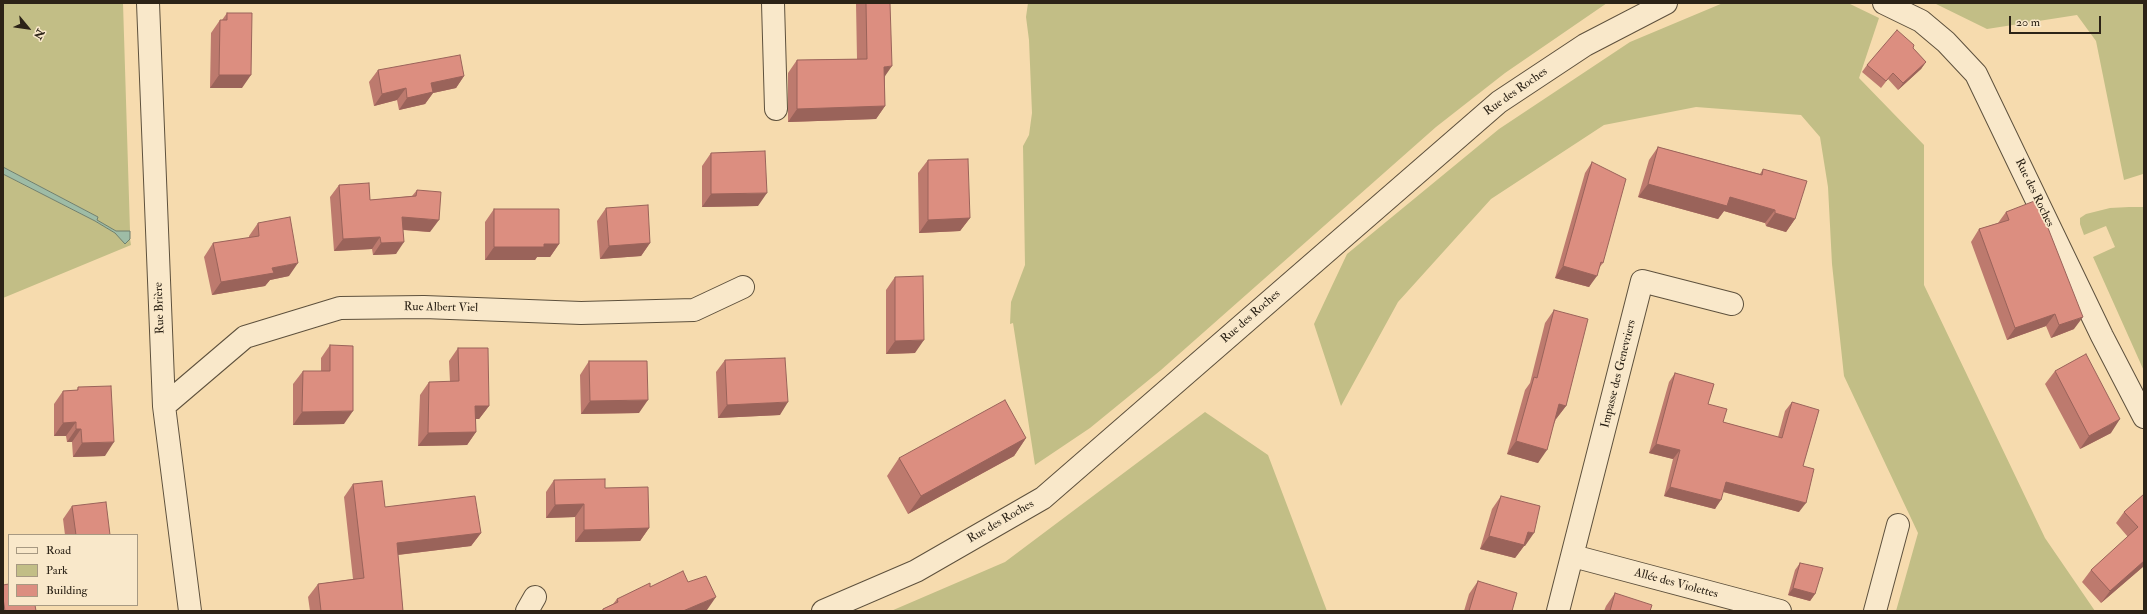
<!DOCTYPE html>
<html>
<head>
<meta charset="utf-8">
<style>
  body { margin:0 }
  #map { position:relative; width:2147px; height:614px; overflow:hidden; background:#f6dbae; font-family:"IM FELL Double Pica",serif }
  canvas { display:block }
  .frame { position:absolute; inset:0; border:4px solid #2c2317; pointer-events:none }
  .legend { position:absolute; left:8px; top:534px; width:130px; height:72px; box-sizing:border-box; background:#f9e8ca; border:1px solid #a79982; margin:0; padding:5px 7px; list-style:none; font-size:12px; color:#2c2317 }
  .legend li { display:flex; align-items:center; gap:8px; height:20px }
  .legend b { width:20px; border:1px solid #a79982 }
  .north { position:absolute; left:8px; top:8px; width:40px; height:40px; -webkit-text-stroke:3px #f9e8ca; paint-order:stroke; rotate:119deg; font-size:11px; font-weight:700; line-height:16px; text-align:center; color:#2c2317 }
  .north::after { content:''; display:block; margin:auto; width:14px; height:18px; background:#2c2317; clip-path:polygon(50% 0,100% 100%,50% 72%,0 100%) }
  .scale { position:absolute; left:2009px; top:16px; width:92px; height:18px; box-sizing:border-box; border:2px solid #2c2317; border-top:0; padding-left:5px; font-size:12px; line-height:14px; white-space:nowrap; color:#2c2317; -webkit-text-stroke:3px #f9e8ca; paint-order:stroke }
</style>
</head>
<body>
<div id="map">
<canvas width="2147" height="614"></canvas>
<div class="frame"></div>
<ul class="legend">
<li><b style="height:5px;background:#f9e8ca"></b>Road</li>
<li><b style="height:11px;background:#c2be86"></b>Park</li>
<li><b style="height:11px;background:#dc8e80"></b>Building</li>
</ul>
<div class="north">N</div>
<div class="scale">20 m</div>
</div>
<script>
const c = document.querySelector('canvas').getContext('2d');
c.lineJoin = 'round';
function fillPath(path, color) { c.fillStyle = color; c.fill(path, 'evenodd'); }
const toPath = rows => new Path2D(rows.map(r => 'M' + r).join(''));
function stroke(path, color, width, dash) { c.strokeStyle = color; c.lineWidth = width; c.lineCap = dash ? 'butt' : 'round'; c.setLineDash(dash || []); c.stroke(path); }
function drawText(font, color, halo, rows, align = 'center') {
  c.font = font + ' "IM FELL Double Pica",serif'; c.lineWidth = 3.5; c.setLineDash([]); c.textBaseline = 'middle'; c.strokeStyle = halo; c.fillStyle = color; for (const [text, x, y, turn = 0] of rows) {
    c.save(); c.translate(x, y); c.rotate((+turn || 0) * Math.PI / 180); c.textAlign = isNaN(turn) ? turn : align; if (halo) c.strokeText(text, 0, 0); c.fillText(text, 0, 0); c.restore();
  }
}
fillPath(toPath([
  [3,3,123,3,130,231,116,231,96,220,98,217,3,167],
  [1028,3,1607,3,1505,73,1436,127,1161,370,1090,428,1035,465,1013,323,1010,324,1011,302,1025,265,1023,146,1029,135,1032,113,1029,40,1026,17],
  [1723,3,1848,3,1879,18,1859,78,1924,145,1924,285,2045,538,2095,611,1896,611,1918,533,1844,376,1832,264,1828,187,1820,137,1801,115,1696,107,1604,125,1491,199,1398,302,1341,406,1314,324,1347,254,1499,129,1630,42],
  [1934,3,2144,3,2144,175,2143,174,2124,180,2096,41,2077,15,1987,29],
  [3,174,95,221,115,233,125,243,130,239,131,245,3,298],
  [2129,207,2144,207,2144,371,2093,257,2115,247,2106,226,2084,235,2080,224,2080,218,2086,214,2110,208],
  [1205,412,1268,455,1327,611,891,611,1005,562]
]), '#c2be86');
const water = toPath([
  [3,167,98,217,97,220,116,231,130,231,130,239,125,244,115,233,95,221,3,174,3,167]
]);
fillPath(water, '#9ebca6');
stroke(water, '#707f6d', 1);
const minor = toPath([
  [148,3,164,406,190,611],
  [773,3,776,109],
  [164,406,245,337,340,308,424,307,581,313,694,310,743,287],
  [1573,556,1780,611],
  [527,611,535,597],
  [1558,611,1642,281,1732,304],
  [1875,611,1898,525]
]);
const tertiary = toPath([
  [1884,3,1921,21,1946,42,1976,74,2102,336,2144,417],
  [823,611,916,571,1043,498,1499,102,1585,45,1666,3]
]);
stroke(minor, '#5e513d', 24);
stroke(tertiary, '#5e513d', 24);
stroke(minor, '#f9e8ca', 22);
stroke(tertiary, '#f9e8ca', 22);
fillPath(toPath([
  [831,3,890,3,885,77,885,106,876,119,788,122,788,73,797,60,857,59,856,3,831,4],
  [227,13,242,88,210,88,211,33,220,20,222,20],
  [1913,48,1926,62,1921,69,1898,90,1888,79,1881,88,1862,72,1867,65],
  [378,70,464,76,456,88,433,93,425,104,399,110,397,100,374,106,369,82],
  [1658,147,1760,174,1763,169,1795,219,1786,232,1766,226,1765,223,1724,211,1718,219,1638,197,1649,160],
  [711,153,758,206,702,207,702,166],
  [928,160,970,218,960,231,919,233,918,173],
  [1592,162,1603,263,1599,268,1589,287,1555,278,1585,173],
  [339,185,370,200,412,196,417,190,430,232,403,230,396,254,373,255,372,249,334,251,330,197],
  [606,208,650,243,641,256,600,259,597,221],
  [494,209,559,244,550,257,537,257,535,260,485,260,485,222],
  [2006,212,2048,230,2074,329,2051,338,2046,326,2007,340,1971,242,1979,229,1998,223],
  [258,223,289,276,270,280,265,286,212,295,204,257,213,243,249,238,249,236],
  [895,277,915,353,886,354,886,290],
  [1554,310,1566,406,1556,419,1538,463,1507,454,1525,390,1530,383,1545,323],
  [330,345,344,424,293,425,293,384,303,371,321,371,321,358],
  [458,348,489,406,479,419,476,419,476,432,467,445,418,446,420,395,429,382,450,382,449,361],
  [725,360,780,415,718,418,716,372],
  [589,361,639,413,581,414,580,375],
  [2055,371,2111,433,2080,449,2045,384],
  [1675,373,1708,404,1723,422,1778,437,1785,411,1792,402,1803,466,1799,512,1723,492,1715,509,1664,496,1673,459,1649,453,1669,382],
  [78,387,105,456,73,457,72,442,67,442,66,436,54,436,54,404,63,391,77,390],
  [1026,438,1014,456,908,514,887,476,899,458],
  [554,480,605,488,649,528,640,541,575,542,575,517,546,518,546,492],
  [353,484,385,507,481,533,471,546,398,555,403,611,310,611,308,597,318,584,353,579,344,497],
  [2144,494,2144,566,2101,603,2082,582,2091,570,2128,537,2116,523,2124,512],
  [1501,496,1525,546,1524,546,1515,558,1480,549,1492,509],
  [72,506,110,535,65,535,63,519],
  [1800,563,1815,594,1810,601,1788,595,1795,570],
  [1478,581,1512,611,1464,611,1469,594],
  [688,582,707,610,704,611,601,611,603,609,613,604,617,599,650,587],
  [3,585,36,611,3,611],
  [1615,593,1650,611,1604,611,1606,606]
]), '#bd7a6e');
fillPath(toPath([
  [832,3,856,3,831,4],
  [1926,62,1921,69,1898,90,1903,83],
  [892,66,883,79,884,67],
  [219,75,251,75,242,88,210,88],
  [464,76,456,88,433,93,425,104,399,110,407,98,431,83],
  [406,88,397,100,374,106,382,94],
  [885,106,876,119,788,122,797,109],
  [1648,184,1730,197,1775,210,1765,223,1724,211,1718,219,1638,197],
  [767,193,758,206,702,207,711,194],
  [1775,213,1795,219,1786,232,1766,226],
  [402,217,439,220,430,232,394,229],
  [970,218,960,231,919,233,928,220],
  [380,237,372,249,334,251,343,239],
  [404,242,396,254,373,255,381,243],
  [650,243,641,256,600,259,609,246],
  [544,244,559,244,550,257,537,257,535,260,485,260,494,247],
  [298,263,289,276,270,280,265,286,212,295,221,282,272,268],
  [1563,266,1597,276,1589,287,1555,278],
  [2055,314,2046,326,2007,340,2015,328],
  [2083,317,2074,329,2051,338,2059,325],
  [924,340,915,353,886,354,895,341],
  [648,400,639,413,581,414,590,401],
  [788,402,780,415,718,418,727,405],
  [1559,404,1566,406,1556,419,1550,417],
  [475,406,489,406,479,419,466,419],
  [353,411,344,424,293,425,302,412],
  [2120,419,2111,433,2080,449,2089,436],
  [76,422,66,436,54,436,63,423],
  [76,429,81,429,72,442,67,442],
  [476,432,467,445,418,446,428,433],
  [1026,438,1014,456,908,514,921,496],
  [1516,441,1547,450,1538,463,1507,454],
  [114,442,105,456,73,457,82,443],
  [1656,444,1680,450,1673,459,1649,453],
  [1726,482,1806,503,1799,512,1720,491],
  [1670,487,1721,500,1715,509,1664,496],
  [584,504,575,517,546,518,555,505],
  [649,528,640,541,575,542,584,530],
  [1528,532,1534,533,1525,546,1524,546,1515,558,1480,549,1489,536],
  [481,533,471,546,388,556,397,543],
  [2144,561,2144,566,2101,603,2110,591],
  [1793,588,1815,594,1810,601,1788,595],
  [716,597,707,610,704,611,683,611]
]), '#9a635a');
const building = toPath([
  [866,3,890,3,892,66,884,67,885,106,797,109,797,60,867,59,866,3],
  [227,13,252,13,251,75,219,75,220,20,227,20,227,13],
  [1897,30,1914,45,1913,48,1926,62,1903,83,1893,73,1886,81,1867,65,1897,30],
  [460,55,464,76,431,83,433,92,407,98,406,88,382,94,378,70,460,55],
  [1658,147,1762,175,1763,169,1807,181,1795,219,1775,213,1775,210,1730,197,1727,206,1648,184,1658,147],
  [765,151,767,193,711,194,711,153,765,151],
  [968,159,970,218,928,220,928,160,968,159],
  [1592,162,1626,179,1603,263,1601,262,1597,276,1563,266,1592,162],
  [369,183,370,200,416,196,417,190,441,192,439,220,402,217,404,242,381,243,380,237,343,239,339,185,369,183],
  [2037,200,2048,223,2050,227,2048,228,2083,317,2059,325,2055,314,2015,328,1979,229,2009,220,2006,212,2037,200],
  [648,205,650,243,609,246,606,208,648,205],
  [494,209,559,209,559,244,544,244,544,247,494,247,494,209],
  [290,217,298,263,272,268,274,273,221,282,213,243,259,236,258,223,290,217],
  [923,276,924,340,895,341,895,277,923,276],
  [1554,310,1588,319,1566,406,1559,404,1547,450,1516,441,1534,377,1537,378,1554,310],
  [330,345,353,346,353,411,302,412,303,371,330,371,330,345],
  [458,348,488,348,489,406,475,406,476,432,428,433,429,382,459,381,458,348],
  [2086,354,2120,419,2089,436,2055,371,2086,354],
  [785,358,788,402,727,405,725,360,785,358],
  [589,361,647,361,648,400,590,401,589,361],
  [1675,373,1714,384,1708,404,1727,409,1723,422,1782,438,1792,402,1819,410,1803,466,1814,469,1806,503,1726,482,1721,500,1670,487,1680,450,1656,444,1675,373],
  [111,386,114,442,82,443,81,429,76,429,76,422,63,423,63,391,78,390,78,387,111,386],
  [1005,400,1026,438,921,496,899,458,1005,400],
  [605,479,605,488,648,487,649,528,584,530,584,504,555,505,554,480,605,479],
  [382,481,385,507,475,496,481,533,397,543,403,611,321,611,318,584,364,578,353,484,382,481],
  [2144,494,2144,561,2110,591,2091,570,2138,527,2124,512,2144,494],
  [1501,496,1540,506,1534,533,1528,532,1524,545,1489,536,1501,496],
  [106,502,110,535,76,535,72,506,106,502],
  [1800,563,1823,568,1815,594,1793,588,1800,563],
  [683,571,688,582,706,576,716,597,683,611,603,611,603,609,618,602,617,599,650,583,650,587,683,571],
  [1478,581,1517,593,1512,611,1469,611,1478,581],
  [9,584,9,605,35,605,36,611,5,611,3,598,3,585,9,584],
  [1615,593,1652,605,1650,611,1610,611,1615,593]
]);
fillPath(building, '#dc8e80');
stroke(building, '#9a635a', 1);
drawText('12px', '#2c2317', '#f9e8ca', [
  ["Rue des Roches",1516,92,-35],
  ["Rue des Roches",2034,193,64],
  ["Rue Brière",160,308,-92],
  ["Rue Albert Viel",441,308,1],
  ["Rue des Roches",1251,317,-41],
  ["Impasse des Genevriers",1619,374,-76],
  ["Rue des Roches",1001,522,-30],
  ["Allée des Violettes",1676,584,15]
]);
</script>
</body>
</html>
